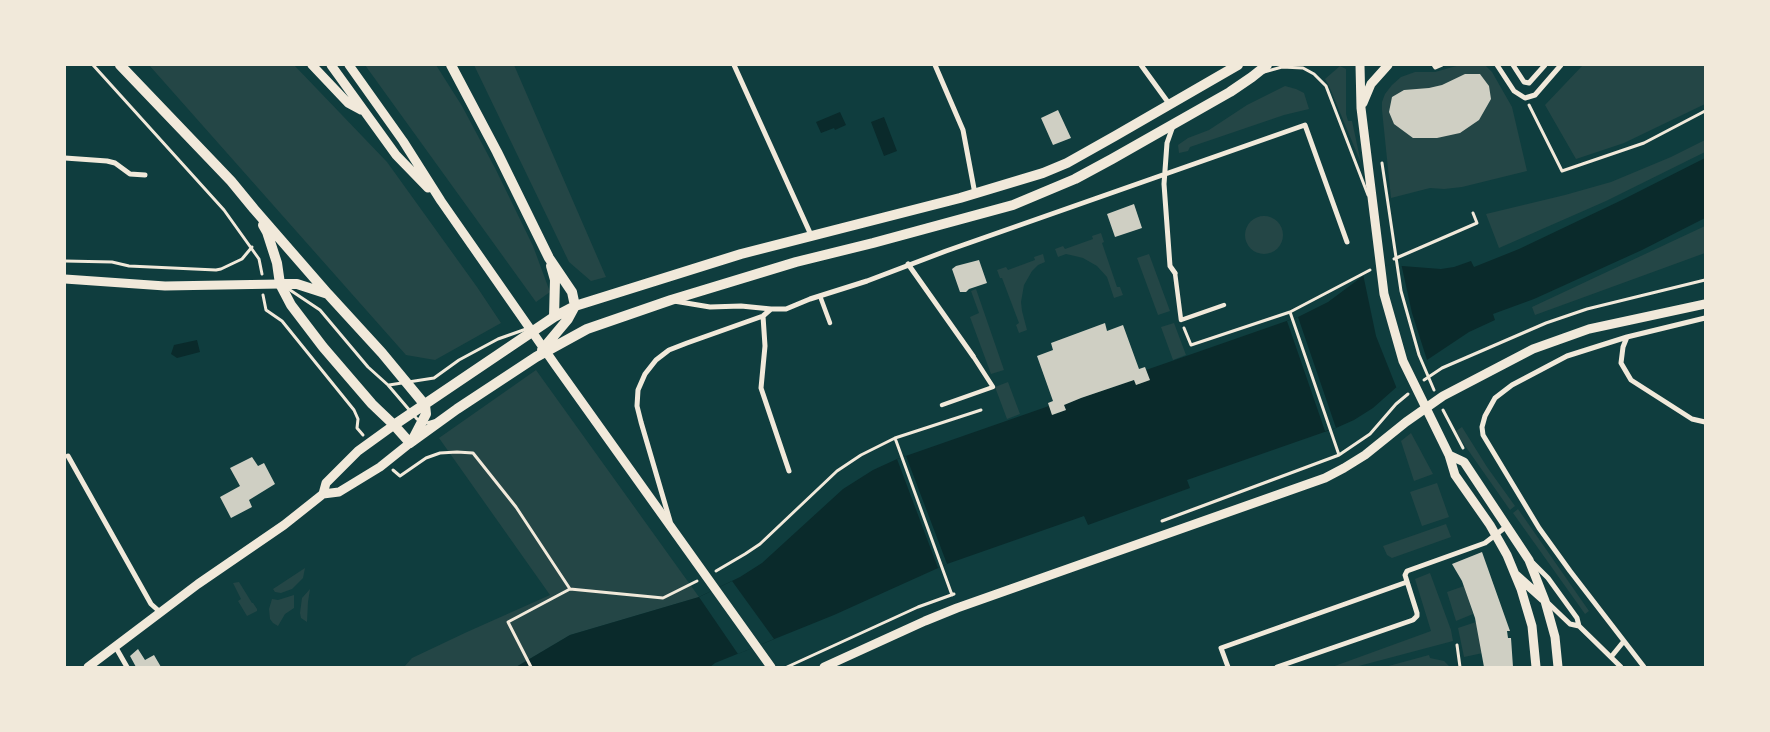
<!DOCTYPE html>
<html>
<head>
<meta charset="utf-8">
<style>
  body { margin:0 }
  #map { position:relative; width:1770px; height:732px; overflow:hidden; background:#0f3d3e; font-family:Manrope,sans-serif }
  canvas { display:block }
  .frame { position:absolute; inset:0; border:66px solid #f1e9da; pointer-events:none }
</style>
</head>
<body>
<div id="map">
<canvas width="1770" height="732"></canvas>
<div class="frame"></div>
</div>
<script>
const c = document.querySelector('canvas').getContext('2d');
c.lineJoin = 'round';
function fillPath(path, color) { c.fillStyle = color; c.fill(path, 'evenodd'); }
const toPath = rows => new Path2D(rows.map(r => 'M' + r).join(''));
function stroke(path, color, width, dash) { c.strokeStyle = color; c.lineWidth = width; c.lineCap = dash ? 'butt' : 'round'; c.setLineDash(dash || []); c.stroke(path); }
fillPath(toPath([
  [149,65,294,65,387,162,477,287,501,323,435,360,406,355],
  [365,65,436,65,462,106,496,170,533,246,550,292,536,302],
  [474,65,514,65,606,277,591,281,569,262],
  [1460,65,1485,65,1492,72,1512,107,1527,171,1462,187,1444,189,1430,188,1391,198,1382,110,1382,102,1385,94,1392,85,1401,77,1415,72,1435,72],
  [1583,65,1705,65,1705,104,1624,143,1576,159,1545,105],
  [1340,66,1346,69,1346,114,1348,121,1352,121,1361,163,1329,86,1325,79],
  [1285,86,1296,89,1304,93,1309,109,1284,115,1190,147,1188,151,1179,153,1178,145,1188,138,1209,130,1247,105],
  [1705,140,1705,152,1606,201,1499,248,1486,214,1565,195,1611,182,1671,157],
  '1245 235a19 19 0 1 1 38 0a19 19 0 1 1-38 0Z',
  [1705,226,1705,253,1535,315,1532,307],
  [1101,233,1104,242,1102,243,1117,287,1120,287,1123,295,1114,298,1107,277,1097,266,1083,258,1075,256,1066,254,1058,257,1055,249,1063,246,1065,249,1093,239,1092,236],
  [1043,254,1045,262,1038,265,1032,271,1024,285,1021,302,1022,311,1027,330,1019,333,1016,325,1019,323,1002,278,1000,278,997,270,1006,267,1008,270,1035,260,1034,257],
  [1149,254,1170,311,1158,315,1137,258],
  [976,289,1004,370,991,374,970,317,979,313,971,291],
  [1174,323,1186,355,1173,360,1161,327],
  [536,370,699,597,570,635,516,667,404,667,412,658,467,632,550,595,439,438],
  [1008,382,1020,414,1007,419,995,387],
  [1462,427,1487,467,1515,506,1510,510,1461,440,1456,431],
  [1411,433,1433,474,1414,481,1401,441],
  [1437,483,1449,517,1422,526,1410,492],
  [1518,509,1589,611,1585,614,1513,513],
  [1446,524,1451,537,1392,558,1387,555,1383,546],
  [305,568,303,578,292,589,281,593,275,592,273,589],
  [1430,573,1451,630,1453,641,1355,667,1332,667,1431,631,1415,579],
  [239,582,252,603,253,603,257,609,257,611,247,616,238,601,241,599,233,583],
  [1464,586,1473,614,1456,621,1447,592],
  [310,589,308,602,307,622,301,618,300,613,302,598],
  [294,595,294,608,285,614,278,626,273,623,270,619,269,609,272,599,278,600],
  [1476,622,1483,653,1464,657,1458,628],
  [1429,655,1430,658,1444,661,1450,667,1385,667]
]), '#244646');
fillPath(toPath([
  [840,112,846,125,835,130,834,128,821,133,816,122],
  [884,117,897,151,884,156,871,122],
  [1705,158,1705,218,1642,250,1534,299,1493,314,1495,320,1469,332,1427,360,1373,408,1354,420,1336,428,1187,480,1190,488,1088,525,1084,516,947,564,834,615,715,663,710,667,516,667,570,635,699,597,740,577,762,563,843,489,873,470,897,459,1049,406,1053,415,1066,410,1064,405,1081,398,1134,380,1136,385,1149,380,1146,370,1298,317,1328,302,1363,276,1377,269,1402,266,1441,269,1454,267,1471,261,1474,267,1519,249,1624,199],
  [197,340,200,352,177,358,171,354,174,345]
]), '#0a2a2b');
fillPath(toPath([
  [1401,263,1412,313,1428,363,1397,389,1376,336,1363,274,1376,267],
  [1298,317,1336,428,1325,431,1287,321],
  [906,456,947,564,938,568,897,459],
  [732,581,774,639,738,654,699,597]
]), '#0f3d3e');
fillPath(toPath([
  [1465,74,1480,74,1489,86,1491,99,1479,120,1460,133,1437,138,1413,138,1394,124,1389,112,1392,97,1404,90,1429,88,1442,85],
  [1058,110,1071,138,1053,145,1041,118],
  [1134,204,1142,228,1115,237,1107,214],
  [979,260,987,283,969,289,966,292,960,292,952,269,956,266],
  [1105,323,1107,331,1123,325,1139,369,1145,367,1150,380,1136,385,1134,380,1081,398,1064,405,1066,410,1052,415,1048,403,1053,401,1037,356,1053,350,1051,343],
  [252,457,258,466,264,463,275,484,249,500,252,507,231,518,220,497,240,486,230,468],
  [1482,552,1510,631,1507,631,1508,638,1511,638,1513,667,1484,667,1475,618,1462,581,1452,564],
  [138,649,145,660,154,655,161,667,136,667,130,656]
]), '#cfcfc3');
stroke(toPath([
  [93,65,224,210,259,259,262,274],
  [1529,105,1562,171,1644,143,1705,111],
  [1382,163,1401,291,1419,355,1434,390],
  [1394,259,1477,223,1473,213],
  [65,261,112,262,129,266,216,270,221,269,242,259,252,247],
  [263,295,266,310,282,321,354,410,358,419,357,428,363,435],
  [1290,312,1339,455],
  [1184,328,1191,345,1290,312,1370,270],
  [1424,380,1442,368,1546,323,1587,309,1705,280],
  [1443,410,1463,448],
  [895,438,952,595],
  [393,470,400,476,426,458,440,453,457,452,473,453,516,507,570,589],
  [1162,521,1339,455,1370,434,1396,404,1408,394],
  [716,571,745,554,760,544,837,471,861,455,895,438,981,410],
  [570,589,663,598,697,581],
  [1457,645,1460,667],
  [531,667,508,622,570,589],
  [787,667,918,607,954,594]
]), '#f1e9da', 3);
stroke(toPath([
  [1433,65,1435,68,1442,65],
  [1264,72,1282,67,1303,68,1314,74,1326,86,1368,195],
  [287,288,320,310,368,367,388,385,417,419,427,423,434,421],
  [389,385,434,378,459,360,498,339,529,328]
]), '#f1e9da', 3);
stroke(toPath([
  [1175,273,1181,320,1224,305],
  [820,296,830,323],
  [942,405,993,387,973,356]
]), '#f1e9da', 4.5);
stroke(toPath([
  [734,65,811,235],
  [935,65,963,130,975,194],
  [1141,65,1170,105],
  [1497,65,1514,91,1525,98,1535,95,1561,65],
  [1513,65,1524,82,1529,83,1545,65],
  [1173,126,1167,143,1164,184,1170,266,1175,273],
  [65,158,107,161,115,163,130,174,145,175],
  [908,264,973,356],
  [674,301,710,307,741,306,771,309],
  [763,316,765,346,761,388,789,471],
  [1627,337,1623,347,1621,363,1631,380,1692,419,1705,422],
  [68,456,151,604,160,612],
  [670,521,641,422,637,406,638,390,645,374,656,360,669,350,687,343,763,316,771,309,786,309,810,299,867,281,946,251,1305,125,1347,242],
  [1533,563,1548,578,1577,618,1579,626],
  [1547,602,1570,624,1579,626,1621,667],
  [115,646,127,667],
  [1611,657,1624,641],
  [1228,667,1221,648,1407,582],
  [1277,667,1413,620,1417,616,1417,613,1405,575,1407,571,1485,543,1507,526],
  [1644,667,1570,571,1539,528,1483,435,1482,427,1485,416,1495,398,1512,385,1567,356,1627,337,1705,318]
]), '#f1e9da', 5);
stroke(toPath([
  [312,65,348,103,361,110],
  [331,65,396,155,428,188],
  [349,65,403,141,441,201,556,366,771,667],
  [1360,65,1361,108,1384,294,1403,361,1449,455,1455,475,1490,525,1507,555,1521,589,1532,626,1536,667],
  [1363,103,1371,84,1388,65],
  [65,279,165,286,280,284],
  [1449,455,1464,462,1529,560,1545,601,1555,637,1558,667],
  [323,494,326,483,358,451,394,425],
  [1515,574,1543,599],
  [88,667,198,584,284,525,318,498,323,494,339,492,380,467,410,443],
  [824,667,925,621,957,608,1325,478,1344,468,1365,455,1406,422,1443,396,1533,349,1589,329,1705,304]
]), '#f1e9da', 9);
stroke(toPath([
  [120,65,231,181,254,209,328,294,382,353,425,405,426,414,413,439],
  [451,65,497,152,549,258,572,292,575,306,568,319,542,350],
  [263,225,267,232,277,263,280,284,291,305,323,347,372,404,394,425,410,443],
  [551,266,555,280,554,317],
  [280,284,297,284,328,294],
  [394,425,554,317,575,306,741,254,960,198,1043,173,1067,163,1115,136,1238,65],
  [410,443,457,409,536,357,587,329,671,300,796,262,873,243,1013,205,1075,179,1112,159,1230,92,1252,77,1267,65]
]), '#f1e9da', 10);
</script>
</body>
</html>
